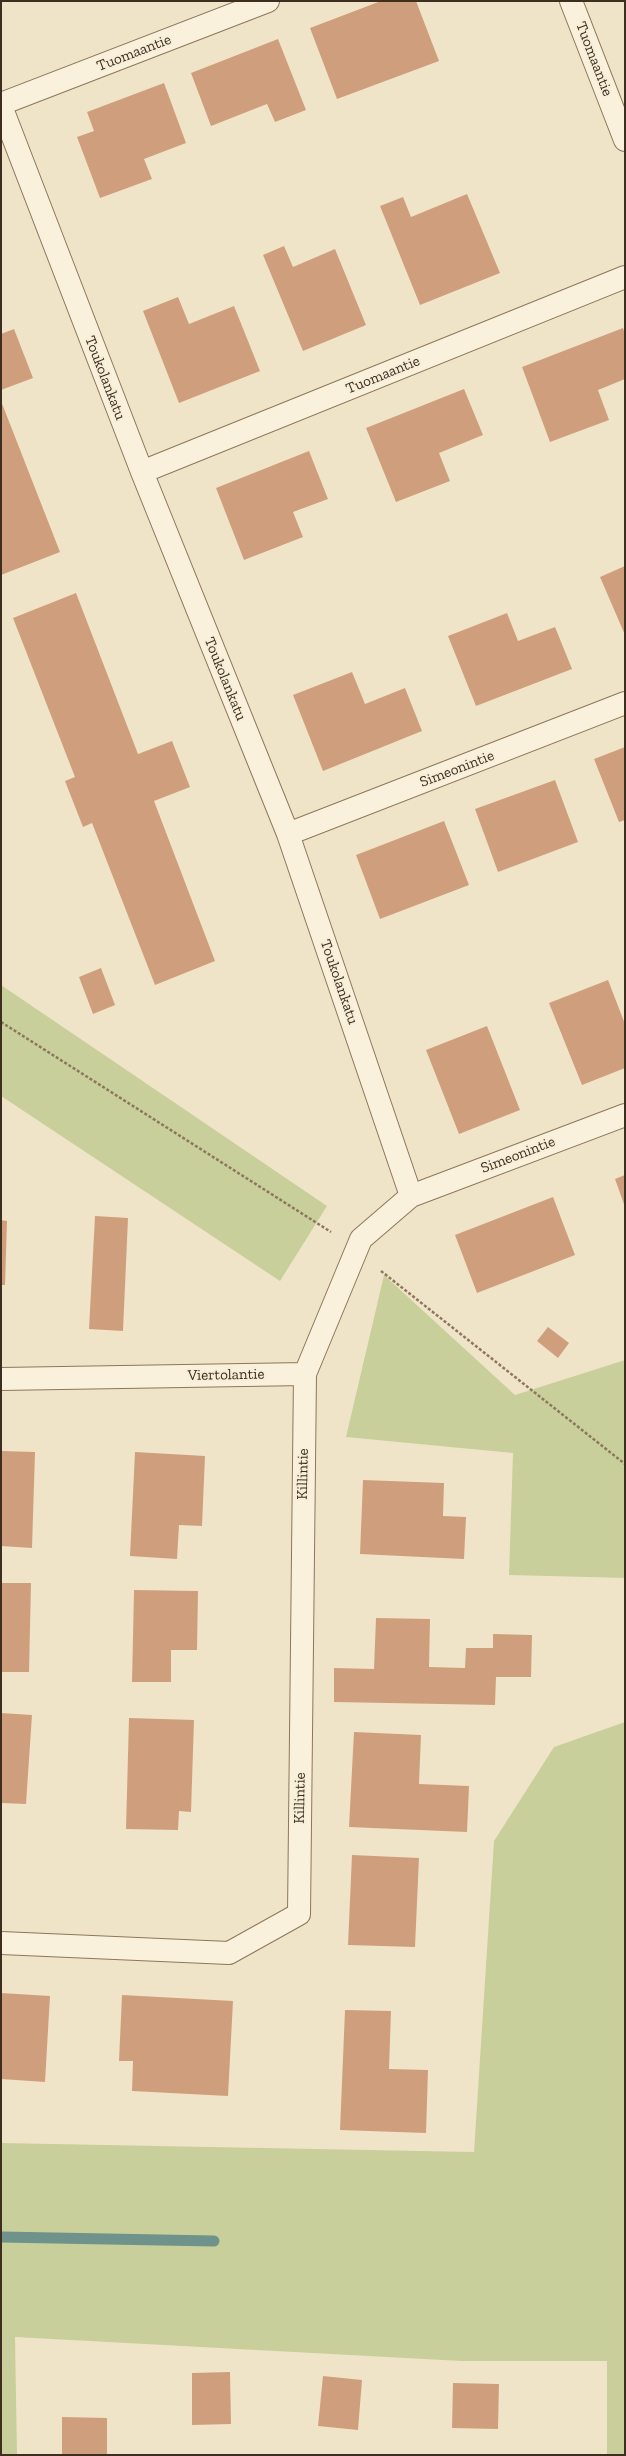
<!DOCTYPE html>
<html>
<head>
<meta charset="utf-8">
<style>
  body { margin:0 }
  #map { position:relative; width:626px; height:2456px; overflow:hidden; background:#f0e4c8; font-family:"Zilla Slab",serif }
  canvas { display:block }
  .frame { position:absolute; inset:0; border:2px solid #3d2e20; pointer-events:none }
</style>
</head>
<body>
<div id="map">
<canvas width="626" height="2456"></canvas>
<div class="frame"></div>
</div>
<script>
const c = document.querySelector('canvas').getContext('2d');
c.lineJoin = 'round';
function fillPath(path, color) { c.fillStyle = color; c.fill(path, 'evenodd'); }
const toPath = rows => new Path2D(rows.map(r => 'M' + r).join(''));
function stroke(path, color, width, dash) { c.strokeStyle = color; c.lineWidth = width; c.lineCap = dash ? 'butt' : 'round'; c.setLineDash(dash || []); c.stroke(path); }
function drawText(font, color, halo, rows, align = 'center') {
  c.font = font + ' "Zilla Slab",serif'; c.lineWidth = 4; c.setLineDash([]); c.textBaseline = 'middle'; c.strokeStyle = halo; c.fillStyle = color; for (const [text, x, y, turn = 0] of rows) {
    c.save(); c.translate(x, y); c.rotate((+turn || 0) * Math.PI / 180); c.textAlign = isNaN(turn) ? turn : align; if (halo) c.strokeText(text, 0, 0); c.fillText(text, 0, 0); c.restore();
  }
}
fillPath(toPath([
  [1,985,327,1206,280,1281,1,1096],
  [384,1275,515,1395,625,1360,625,1578,509,1575,513,1453,346,1437],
  [625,1722,625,2455,607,2455,607,2361,461,2361,15,2337,17,2455,1,2455,1,2143,474,2152,494,1841,554,1747]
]), '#c9cf9b');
stroke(toPath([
  [1,2237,214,2241]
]), '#6f938a', 11);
fillPath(toPath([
  [381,1,416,1,439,61,337,99,310,28],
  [278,39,306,110,275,122,267,104,211,126,191,73],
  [164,83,186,143,144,159,152,179,100,198,77,137,94,131,87,112],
  [467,194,500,273,420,305,380,206,403,197,411,217],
  [284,246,293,267,335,249,366,325,303,351,263,255],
  [178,297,189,324,234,306,260,371,179,403,143,311],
  [623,328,625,334,625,379,598,390,609,420,550,442,522,367],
  [14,329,33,378,1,390,1,334],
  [464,389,483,435,439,453,450,481,396,502,366,428],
  [1,401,60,552,1,575],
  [309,451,328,499,293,512,303,537,244,560,216,488],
  [625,566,625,635,600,577],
  [76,593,138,754,172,741,190,787,154,801,215,961,155,985,92,823,83,827,65,781,75,777,13,618],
  [507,613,518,641,555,627,572,669,476,706,448,636],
  [352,672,365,704,405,688,422,731,323,771,293,695],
  [625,747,625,820,619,822,594,759],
  [555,780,578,842,498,872,475,809],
  [444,821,469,885,380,919,356,855],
  [101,968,115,1005,93,1014,79,977],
  [608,980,625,1024,625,1068,582,1085,549,1003],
  [487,1026,520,1110,459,1134,426,1050],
  [625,1175,625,1207,615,1179],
  [553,1197,575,1255,477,1293,455,1235],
  [95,1216,128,1218,123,1331,89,1329],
  [1,1220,7,1221,5,1285,1,1285],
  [548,1327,569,1343,558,1358,537,1341],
  [1,1451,35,1452,32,1548,1,1546],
  [135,1452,205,1456,202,1526,179,1525,177,1559,130,1556],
  [363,1480,444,1483,443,1516,466,1517,464,1559,360,1554],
  [1,1583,31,1583,29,1672,1,1672],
  [134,1590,198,1591,197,1650,171,1650,171,1682,132,1682],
  [376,1618,430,1619,429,1667,465,1668,466,1648,493,1648,493,1634,532,1635,531,1677,496,1677,495,1705,334,1702,334,1668,374,1669],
  [1,1713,32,1715,26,1804,1,1803],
  [129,1718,194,1720,191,1812,179,1811,178,1830,126,1829],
  [354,1732,421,1735,419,1784,469,1786,467,1832,349,1827],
  [352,1855,419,1858,415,1947,348,1945],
  [1,1993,50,1996,45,2082,1,2079],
  [122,1995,233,2001,228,2096,132,2091,133,2061,119,2061],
  [345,2010,391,2011,389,2069,428,2070,426,2133,340,2130],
  [230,2372,231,2424,192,2425,192,2373],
  [323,2376,362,2380,358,2430,318,2426],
  [453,2383,499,2384,498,2429,452,2428],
  [62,2417,107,2418,107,2455,62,2455]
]), '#cf9f7d');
const minor = toPath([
  [571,1,625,140],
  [1,104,268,1],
  [1,106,142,472,288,834,411,1196,361,1239,305,1374,1,1379],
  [142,472,625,277],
  [288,834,625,703],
  [411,1196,625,1115],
  [1,1943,229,1953,299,1914,305,1374]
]);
stroke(minor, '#8d765c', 24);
stroke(toPath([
  [1,1022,331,1232],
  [381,1271,625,1464]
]), '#8d765c', 2.5, [3, 2]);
stroke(minor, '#faf1dc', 22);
drawText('15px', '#3d2e20', '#f7eed8', [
  ["Tuomaantie",134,53,-21],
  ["Tuomaantie",594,59,69],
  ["Tuomaantie",383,375,-22],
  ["Toukolankatu",105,378,69],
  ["Toukolankatu",225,679,68],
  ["Simeonintie",457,769,-21],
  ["Toukolankatu",339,982,71],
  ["Simeonintie",518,1155,-21],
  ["Viertolantie",226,1375,-1],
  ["Killintie",303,1474,-89],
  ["Killintie",300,1798,-89]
]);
</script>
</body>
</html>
